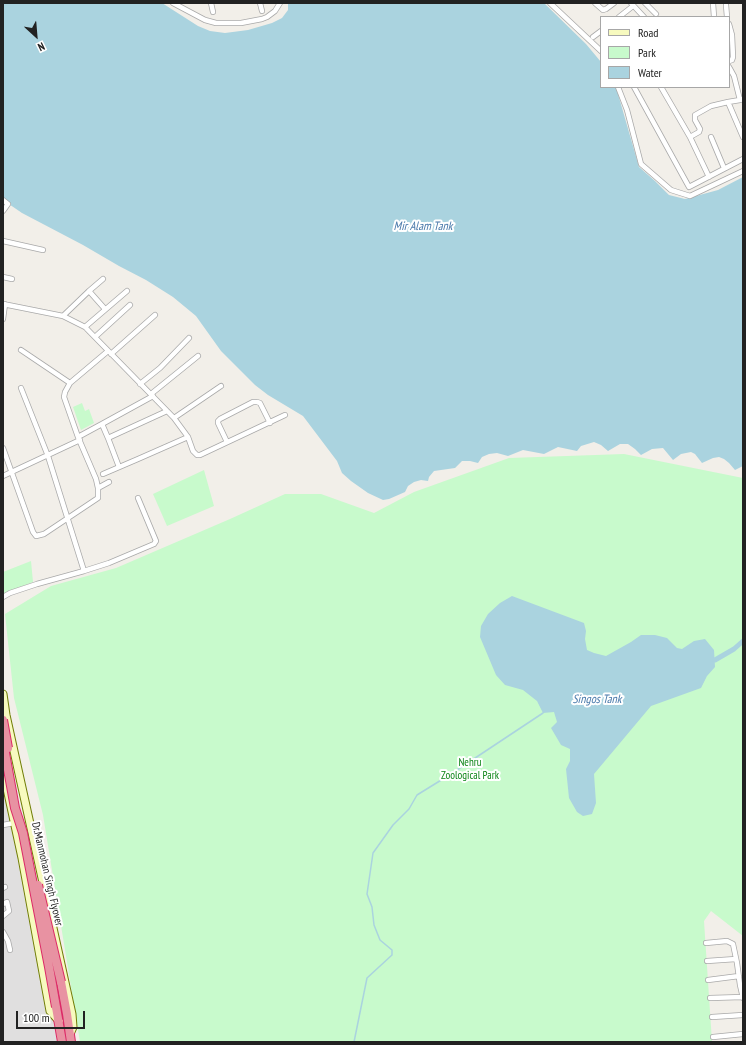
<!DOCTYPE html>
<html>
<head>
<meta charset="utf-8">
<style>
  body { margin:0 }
  #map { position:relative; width:746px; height:1045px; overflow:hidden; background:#f2efe9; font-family:"PT Sans Narrow",sans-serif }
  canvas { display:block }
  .frame { position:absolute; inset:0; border:4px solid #222; pointer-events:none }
  .legend { position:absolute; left:600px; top:16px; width:130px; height:72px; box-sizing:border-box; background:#fff; border:1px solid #a7a7a7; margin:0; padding:5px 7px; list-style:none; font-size:12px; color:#222 }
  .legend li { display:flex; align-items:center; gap:8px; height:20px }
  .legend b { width:20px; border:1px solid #a7a7a7 }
  .north { position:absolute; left:16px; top:16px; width:40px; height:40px; -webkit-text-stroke:3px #fff; paint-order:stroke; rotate:154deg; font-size:11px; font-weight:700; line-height:16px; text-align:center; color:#222 }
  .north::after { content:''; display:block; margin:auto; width:14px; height:18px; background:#222; clip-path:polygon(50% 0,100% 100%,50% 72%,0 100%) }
  .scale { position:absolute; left:16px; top:1011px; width:69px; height:18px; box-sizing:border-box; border:2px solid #222; border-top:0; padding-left:5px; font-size:12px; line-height:14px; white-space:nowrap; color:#222; -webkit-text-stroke:3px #fff; paint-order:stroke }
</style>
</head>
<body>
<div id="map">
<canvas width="746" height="1045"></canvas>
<div class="frame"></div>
<ul class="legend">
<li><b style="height:5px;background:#f7fabf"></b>Road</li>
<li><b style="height:11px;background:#c8facc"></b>Park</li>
<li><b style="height:11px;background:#aad3df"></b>Water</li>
</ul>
<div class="north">N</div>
<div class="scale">100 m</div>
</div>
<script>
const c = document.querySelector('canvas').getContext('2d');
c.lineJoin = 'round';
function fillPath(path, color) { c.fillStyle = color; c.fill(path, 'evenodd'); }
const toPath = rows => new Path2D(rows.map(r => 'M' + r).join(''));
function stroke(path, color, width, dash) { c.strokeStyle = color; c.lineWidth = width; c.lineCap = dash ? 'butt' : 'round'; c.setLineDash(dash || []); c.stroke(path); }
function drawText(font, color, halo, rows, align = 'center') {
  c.font = font + ' "PT Sans Narrow",sans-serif'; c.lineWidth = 4; c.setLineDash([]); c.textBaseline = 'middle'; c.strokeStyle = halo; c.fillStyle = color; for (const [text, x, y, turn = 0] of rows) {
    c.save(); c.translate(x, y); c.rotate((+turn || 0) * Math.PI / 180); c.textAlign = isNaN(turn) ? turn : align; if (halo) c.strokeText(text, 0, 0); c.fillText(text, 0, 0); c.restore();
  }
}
fillPath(toPath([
  [3,761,55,1020,57,1042,3,1042]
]), '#e0dfdf');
fillPath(toPath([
  [82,403,85,411,89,409,94,423,81,430,73,407],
  [624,454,743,478,743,936,711,911,704,921,712,1042,80,1042,43,815,14,698,5,614,51,586,116,568,230,519,285,494,321,494,374,513,414,492,509,458],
  [204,470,214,506,167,526,153,494],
  [31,561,33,582,3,594,3,572]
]), '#c8facc');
fillPath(toPath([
  [3,3,162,3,198,26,210,31,225,33,248,30,272,23,282,18,288,10,288,3,544,3,586,44,601,62,601,87,616,87,639,167,655,181,669,195,685,199,718,190,743,177,743,466,735,470,729,463,724,459,719,457,713,458,702,463,695,454,691,452,681,454,673,460,663,448,652,449,641,455,635,449,628,444,620,444,608,451,601,445,594,442,581,446,577,451,558,447,544,454,523,450,508,456,497,453,489,454,482,457,478,463,470,461,462,461,455,468,434,471,429,477,428,481,421,480,414,482,408,486,405,492,389,499,383,500,368,493,351,481,342,473,337,461,303,416,268,395,255,385,221,351,196,316,173,297,146,280,119,266,83,245,22,213,3,200],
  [512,596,584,623,586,631,585,639,587,650,594,653,606,656,631,642,641,635,655,635,667,638,677,648,682,649,694,641,705,639,714,650,715,667,707,676,701,688,651,706,594,774,596,803,592,814,583,816,577,812,569,798,566,769,570,761,570,749,561,745,551,728,557,722,554,712,543,713,537,701,523,690,505,685,496,675,480,637,481,626,488,614,500,603]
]), '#aad3df');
stroke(toPath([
  [354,1042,367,978,392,955,392,950,380,940,374,925,372,907,367,894,373,853,393,825,409,809,417,795,451,774,543,713]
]), '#aad3df', 1.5);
stroke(toPath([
  [715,660,734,649,743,641]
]), '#aad3df', 5);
const street = toPath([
  [173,3,205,20,216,23,241,23,262,19,267,17,275,11,280,3],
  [211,3,213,12],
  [260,3,262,11],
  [550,3,601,51],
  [595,3,603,10,606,9,614,3],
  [631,3,644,17],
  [645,3,656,14],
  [713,3,714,17],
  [726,5,727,17],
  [619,17,633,6],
  [729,24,732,35,733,57,732,60,729,61],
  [593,37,601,31],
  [729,67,734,76,740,100],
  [618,87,627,110,641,164,671,190,690,196,743,171],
  [634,87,689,187,743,159],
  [661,87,690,137,709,177],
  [728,102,743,137],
  [690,137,699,132,700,129,695,120,695,115,711,106,728,102,740,100,743,99],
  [711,137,724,168],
  [3,200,8,204,3,211],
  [3,241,43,250],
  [3,277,12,279],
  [89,291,103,279],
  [3,304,63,316,85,327,174,418,188,437,193,451,197,455,200,455,285,415],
  [63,316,89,291,105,309],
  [3,319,5,304],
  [85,327,127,291],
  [95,337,130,305],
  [21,350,70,383],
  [108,351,70,383,65,392,64,397,78,437,96,479,98,488,109,482],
  [111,354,155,315],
  [140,384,160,368,189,338],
  [21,388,48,456,84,571],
  [151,394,198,356],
  [174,418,221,386],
  [102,424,153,396],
  [78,437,102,424,108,438,167,411],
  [108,438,119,467],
  [227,442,218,423,218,421,220,419,253,402,257,402,260,403,270,423],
  [3,448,33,532,36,536,44,534,98,498,98,488],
  [103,474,138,459,188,437],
  [3,476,80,440],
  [3,597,10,593,37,584,84,571,109,563,154,544,156,541,138,498],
  [3,825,14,823],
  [3,888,5,887],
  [3,904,7,902,9,911,3,916],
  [3,932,8,941,10,950],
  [706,943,727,941,733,944,737,963,740,985,743,998],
  [707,961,736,959],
  [708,980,739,976],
  [710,998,743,997],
  [712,1017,743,1015],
  [713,1037,743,1034]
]);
const secondary = toPath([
  [3,694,6,715,72,1014,73,1027,70,1034],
  [3,770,22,858,50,1011,59,1021]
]);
const highway = toPath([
  [61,982,67,1014,71,1042],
  [56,1007,62,1042]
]);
stroke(street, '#a9a9a9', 6);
stroke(secondary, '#707d05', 9);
stroke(highway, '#dc2a67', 10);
stroke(street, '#fff', 4.5);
stroke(secondary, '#f7fabf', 7);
stroke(highway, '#e892a2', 8);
const highwayBridge = toPath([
  [3,720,8,748],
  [3,742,15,808,23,833,49,967,56,1007],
  [38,885,61,982]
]);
stroke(highwayBridge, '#dc2a67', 10, []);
stroke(highwayBridge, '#e892a2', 8);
drawText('11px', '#0c8416', '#fff', [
  ["Nehru",470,763],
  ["Zoological Park",470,776]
]);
drawText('11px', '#222', '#fff', [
  ["Dr.Manmohan Singh Flyover",47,874,77]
]);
drawText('italic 12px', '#4a7aab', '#fff', [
  ["Mir Alam Tank",423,227],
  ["Singos Tank",597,700]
]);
</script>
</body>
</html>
